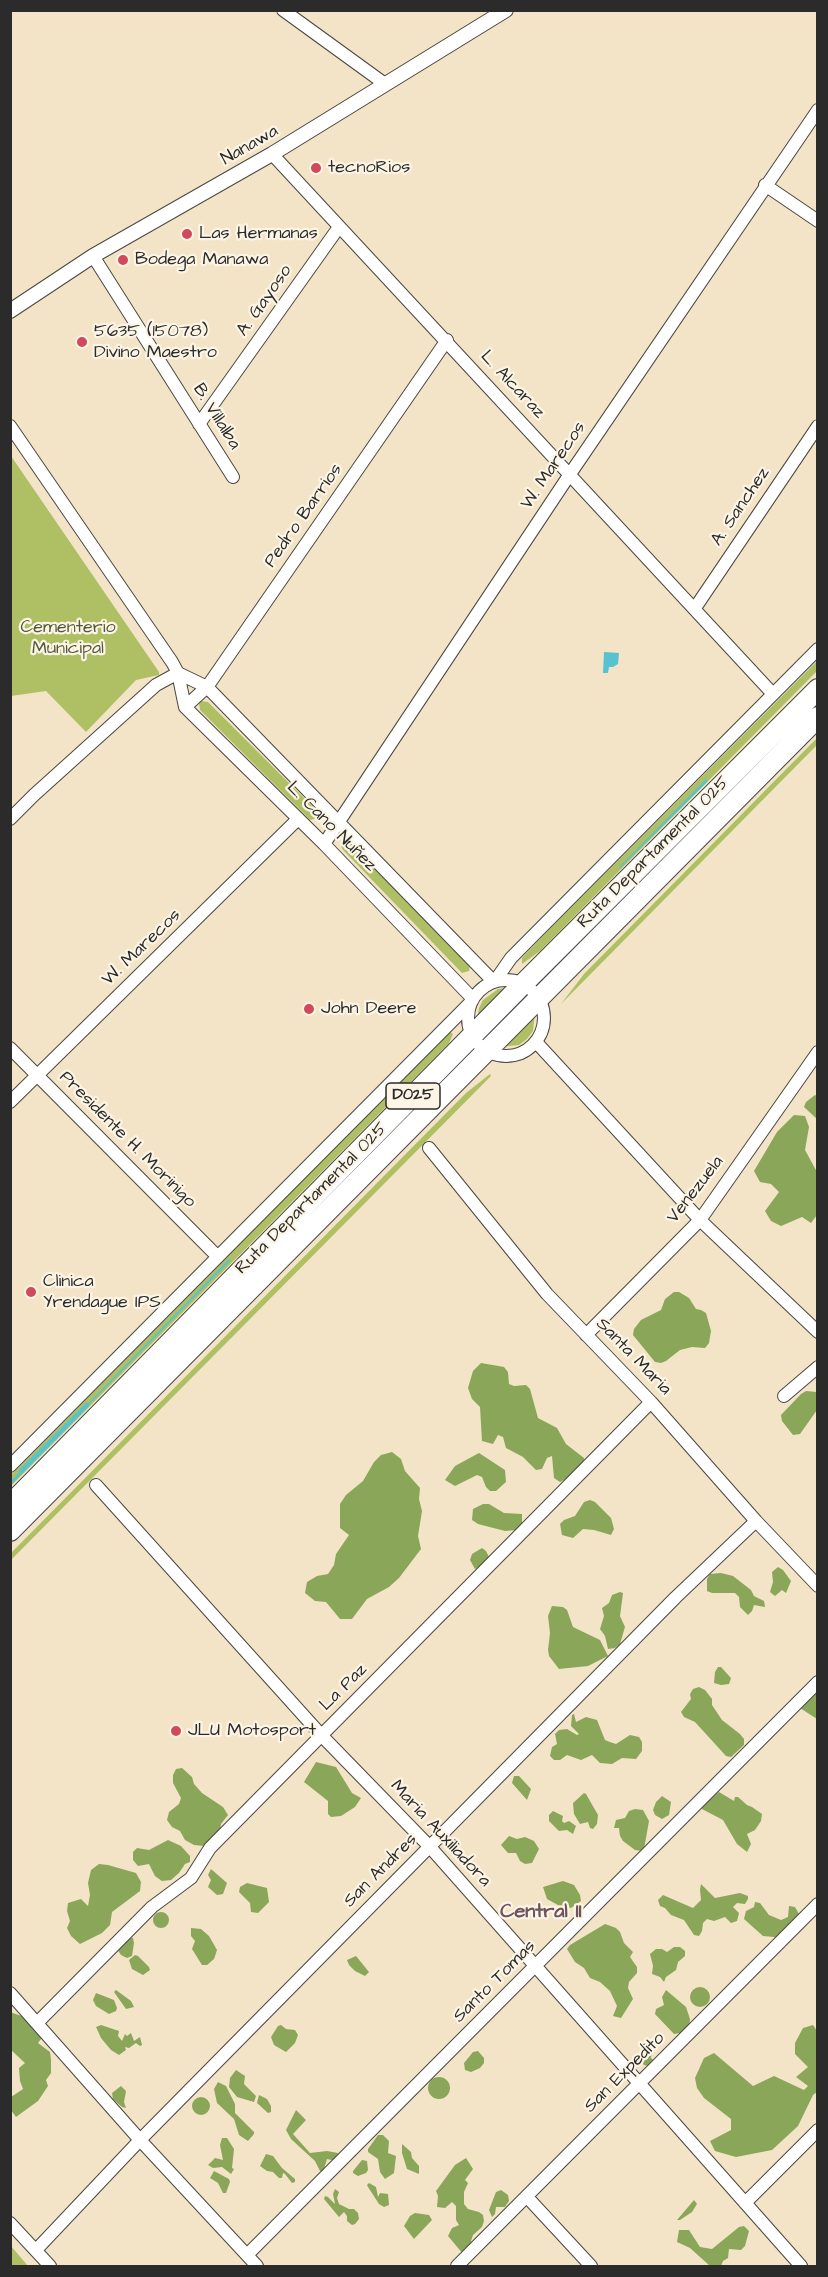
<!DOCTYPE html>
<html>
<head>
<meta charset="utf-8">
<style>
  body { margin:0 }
  #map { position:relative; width:828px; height:2277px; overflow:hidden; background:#f3e4c7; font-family:"Architects Daughter",sans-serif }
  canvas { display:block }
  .frame { position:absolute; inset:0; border:12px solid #2b2b2b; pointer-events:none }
</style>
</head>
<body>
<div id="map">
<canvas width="828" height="2277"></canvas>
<div class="frame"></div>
</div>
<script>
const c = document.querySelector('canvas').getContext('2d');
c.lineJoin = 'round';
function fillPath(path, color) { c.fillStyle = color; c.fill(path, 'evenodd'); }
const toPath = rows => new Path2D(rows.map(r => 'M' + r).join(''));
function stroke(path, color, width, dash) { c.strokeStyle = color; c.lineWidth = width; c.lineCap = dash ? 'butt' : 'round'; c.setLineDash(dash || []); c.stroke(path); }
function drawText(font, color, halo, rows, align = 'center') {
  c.font = font + ' "Architects Daughter",sans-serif'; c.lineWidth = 4.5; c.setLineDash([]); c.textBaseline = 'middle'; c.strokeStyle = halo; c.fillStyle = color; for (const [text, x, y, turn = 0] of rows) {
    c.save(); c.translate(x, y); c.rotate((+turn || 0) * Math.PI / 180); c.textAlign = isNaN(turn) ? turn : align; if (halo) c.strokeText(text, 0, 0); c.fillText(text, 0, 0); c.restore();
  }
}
fillPath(toPath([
  [11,456,159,672,159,675,136,680,86,732,46,691,11,696],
  [817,661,817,671,540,951,522,964,522,958,543,936],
  [201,701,208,702,318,812,317,818,310,820,200,710,199,703],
  [817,738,817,745,561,1004,584,974],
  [344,841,350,842,470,965,469,971,462,973,343,850,341,846],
  [507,988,477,1020,479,1008,483,1000,498,989],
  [535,1013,533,1031,527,1039,519,1045,500,1047],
  [450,1032,453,1034,449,1043,11,1486,11,1475],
  [490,1074,491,1076,11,1560,11,1553,466,1093],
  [11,2246,28,2266,11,2266]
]), '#aec063');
fillPath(toPath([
  [815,1095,817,1096,817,1119,804,1107,806,1102],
  [794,1115,805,1116,809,1127,805,1150,817,1172,817,1215,811,1223,802,1217,781,1226,771,1221,765,1211,779,1192,771,1184,760,1182,754,1171,777,1132],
  [674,1292,679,1292,689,1298,696,1309,701,1310,706,1313,711,1331,709,1343,705,1348,692,1347,680,1350,666,1361,661,1363,655,1362,633,1335,634,1329,641,1320,661,1310,665,1299],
  [481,1363,504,1367,508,1372,509,1384,514,1386,526,1385,530,1389,538,1418,557,1428,566,1444,584,1458,584,1464,572,1476,560,1482,554,1478,552,1456,547,1458,542,1469,536,1470,523,1457,506,1448,503,1437,498,1435,493,1444,482,1441,480,1407,472,1399,468,1388,473,1371],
  [806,1391,817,1392,817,1410,800,1434,793,1435,782,1421,781,1415,801,1394],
  [392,1452,401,1459,405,1471,420,1488,419,1499,422,1511,418,1536,421,1549,399,1578,389,1587,367,1599,352,1619,340,1619,326,1602,315,1601,305,1593,307,1582,317,1576,328,1574,334,1565,336,1554,349,1535,340,1528,340,1504,346,1495,363,1481,374,1462,381,1455],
  [479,1453,505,1470,506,1482,496,1491,490,1491,486,1487,482,1477,477,1475,455,1486,445,1480,455,1466],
  [590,1500,595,1502,611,1518,614,1529,611,1535,594,1530,583,1529,573,1538,562,1535,560,1524,564,1520,575,1516,584,1502],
  [483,1504,489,1504,504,1513,522,1514,522,1526,517,1530,505,1531,478,1524,472,1520,473,1509],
  [482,1548,486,1551,489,1557,488,1562,475,1569,470,1560,472,1554],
  [778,1567,783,1570,791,1581,786,1593,782,1590,775,1596,770,1592,773,1582,772,1572],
  [721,1573,733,1576,751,1590,754,1596,764,1601,765,1607,754,1605,752,1611,748,1615,740,1607,739,1597,735,1593,712,1593,707,1591,707,1579,710,1574],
  [620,1592,623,1593,620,1616,625,1627,620,1644,615,1648,608,1649,605,1636,600,1629,604,1616,602,1608,609,1603,612,1595],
  [552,1606,563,1607,567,1610,573,1627,600,1640,608,1656,588,1666,559,1669,549,1656,548,1650,550,1633,548,1616],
  [718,1667,721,1667,731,1678,729,1684,721,1685,714,1683,715,1672],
  [699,1687,705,1690,712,1699,712,1705,722,1720,740,1734,744,1739,744,1745,731,1757,726,1756,695,1722,684,1717,681,1712,691,1699,690,1694,693,1689],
  [817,1692,817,1719,800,1708],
  [574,1714,576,1722,586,1717,597,1720,605,1740,610,1742,616,1744,630,1735,639,1737,642,1742,642,1751,636,1759,622,1758,612,1764,600,1763,592,1755,581,1760,567,1755,560,1760,554,1760,550,1756,552,1747,557,1744,555,1734,559,1730,567,1729,577,1735,579,1734,571,1726,572,1715],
  [316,1762,336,1767,352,1793,361,1798,355,1807,341,1816,331,1817,328,1814,328,1801,304,1782],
  [182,1768,192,1777,194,1784,202,1793,223,1807,228,1815,221,1824,220,1830,204,1846,194,1845,185,1840,180,1831,172,1827,167,1820,169,1812,179,1804,181,1798,173,1783,173,1775,176,1769],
  [514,1776,519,1776,531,1789,527,1800,512,1783],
  [719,1792,734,1801,735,1797,738,1797,747,1805,752,1807,762,1814,761,1821,755,1830,747,1834,751,1844,747,1852,737,1844,723,1820,702,1809,701,1807],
  [584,1793,586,1794,598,1815,597,1824,593,1829,590,1828,588,1822,580,1824,574,1814,573,1803],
  [662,1796,671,1802,669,1815,662,1819,655,1815,653,1810,656,1802],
  [635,1809,643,1810,649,1821,644,1849,642,1851,635,1850,623,1841,620,1836,619,1828,614,1828,616,1820,625,1818,629,1811],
  [553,1811,563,1816,562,1821,564,1823,569,1821,576,1826,573,1834,567,1830,559,1831,549,1821,549,1815],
  [509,1836,517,1839,525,1837,534,1841,539,1849,532,1863,525,1864,520,1861,516,1853,508,1853,501,1845],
  [168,1840,181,1846,190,1856,190,1862,185,1864,179,1873,171,1880,162,1881,155,1876,149,1864,138,1866,133,1860,133,1852,137,1848,149,1850],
  [99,1864,108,1865,136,1873,141,1882,140,1891,112,1912,110,1925,102,1933,80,1944,71,1936,67,1928,70,1921,67,1911,68,1903,81,1899,88,1906,90,1895,88,1883,91,1870],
  [211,1869,227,1883,223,1894,217,1895,208,1887,211,1880,208,1875],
  [563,1881,574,1885,580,1895,581,1901,571,1908,558,1905,547,1899,543,1887],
  [247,1883,267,1888,269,1902,258,1913,251,1912,250,1903,239,1892,240,1887],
  [701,1884,715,1898,740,1893,748,1896,748,1899,745,1904,737,1903,733,1907,739,1913,737,1921,731,1923,725,1917,714,1921,707,1919,703,1923,702,1931,699,1936,694,1935,684,1920,671,1915,665,1908,660,1906,658,1900,663,1895,693,1908,701,1900,700,1890],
  [755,1902,760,1903,769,1915,781,1920,788,1917,789,1906,795,1907,799,1914,798,1920,778,1940,774,1937,763,1936,744,1919,746,1911,754,1907],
  '153 1920a8 8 0 1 1 16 0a8 8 0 1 1-16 0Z',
  [605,1924,616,1928,620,1932,624,1943,633,1952,630,1957,637,1967,637,1973,629,1982,628,1988,633,1999,621,2018,613,2016,617,2006,610,1991,600,1982,590,1978,584,1968,575,1962,567,1949,570,1945],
  [191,1928,201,1929,209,1936,217,1950,214,1959,207,1965,202,1965,192,1949,195,1941,191,1936],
  [128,1937,133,1938,134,1943,132,1956,127,1958,121,1955,117,1949],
  [674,1947,680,1947,685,1951,685,1956,678,1962,676,1970,666,1977,664,1982,660,1977,652,1974,653,1966,650,1954,656,1949,662,1949,667,1952],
  [135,1955,138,1956,149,1967,150,1970,143,1975,132,1969,129,1960],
  [356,1956,369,1972,365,1976,355,1971,349,1965,347,1960],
  '690 1997a10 10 0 1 1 20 0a10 10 0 1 1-20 0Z',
  [116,1990,131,2001,134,2007,126,2009,114,1992],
  [666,1990,686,2007,690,2019,689,2028,686,2032,674,2034,655,2014,656,2009,664,2005,662,1997],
  [96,1993,114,2000,117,2008,116,2011,109,2014,96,2006,93,2000],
  [10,2012,30,2019,44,2035,38,2043,50,2052,51,2060,51,2073,46,2080,48,2086,38,2101,16,2117,11,2110,11,2097,23,2089,20,2081,19,2068,25,2063,11,2050],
  [101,2025,119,2031,118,2036,122,2041,125,2034,127,2036,131,2033,134,2041,140,2037,142,2045,140,2046,136,2043,129,2048,125,2047,126,2050,119,2055,111,2050,101,2038,96,2027],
  [281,2025,286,2029,295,2030,298,2035,295,2043,286,2052,274,2045,271,2037,278,2026],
  [813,2025,817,2031,817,2092,813,2095,798,2126,772,2150,736,2157,715,2151,710,2141,731,2130,731,2119,704,2098,697,2088,695,2078,704,2058,714,2053,753,2086,774,2076,804,2090,808,2086,796,2077,808,2067,795,2054,795,2043,803,2028],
  [648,2048,652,2052,651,2058,655,2062,652,2067,644,2065,640,2061,642,2050],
  [478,2051,484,2058,484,2063,480,2068,471,2072,465,2070,464,2063,473,2052],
  [236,2070,245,2076,244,2084,256,2096,254,2102,237,2097,229,2087,230,2078],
  '428 2088a11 11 0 1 1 22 0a11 11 0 1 1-22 0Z',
  [218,2082,226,2086,235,2104,235,2113,254,2132,254,2134,248,2141,239,2135,234,2119,217,2103,214,2089],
  [121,2086,126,2091,124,2102,126,2108,122,2107,113,2099,112,2093],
  [259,2095,267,2099,271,2106,271,2112,268,2113,257,2103],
  '192 2106a9 9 0 1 1 18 0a9 9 0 1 1-18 0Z',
  [296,2110,306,2120,293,2134,310,2153,327,2151,338,2153,336,2161,327,2159,323,2172,320,2171,315,2161,291,2139,286,2130],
  [378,2135,383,2135,389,2141,388,2153,396,2156,394,2173,385,2179,380,2172,378,2159,368,2152,368,2149],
  [222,2138,227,2138,234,2149,232,2168,234,2169,231,2174,222,2167,213,2168,208,2165,215,2158,223,2160,220,2145],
  [402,2144,411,2152,412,2158,419,2166,419,2174,407,2169,402,2153],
  [266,2154,273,2156,282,2168,295,2179,295,2182,292,2183,285,2174,283,2173,282,2178,279,2178,273,2172,267,2171,260,2166],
  [466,2158,473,2169,465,2180,468,2183,464,2192,464,2204,468,2209,479,2212,483,2215,484,2221,482,2227,473,2235,471,2241,474,2246,474,2259,469,2261,448,2236,452,2228,459,2225,456,2220,456,2206,452,2202,445,2208,437,2207,438,2196,436,2191,455,2165],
  [362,2160,367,2161,368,2170,366,2173,358,2176,353,2173,353,2171],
  [214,2171,229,2179,230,2182,226,2193,223,2193,218,2183,210,2178],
  [369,2183,376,2187,378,2197,380,2193,388,2194,389,2205,384,2207,379,2204,368,2187,367,2185],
  [335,2189,339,2192,337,2198,339,2204,349,2209,354,2209,358,2213,359,2219,355,2224,352,2225,347,2221,347,2216,344,2212,339,2217,324,2199,325,2196,328,2197,335,2204,333,2194],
  [501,2190,508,2195,509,2201,505,2207,496,2207,495,2214,492,2217,489,2210,496,2192],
  [694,2200,697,2204,692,2212,680,2220,677,2220],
  [415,2213,429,2215,432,2220,414,2239,404,2226,410,2216],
  [744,2226,749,2231,745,2246,741,2250,729,2249,728,2258,723,2261,721,2266,710,2266,690,2248,677,2242,679,2230,689,2230,700,2247,712,2249,739,2227]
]), '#8aa659');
fillPath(toPath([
  [604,652,619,653,618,664,613,667,609,667,608,673,603,673],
  [706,779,708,781,620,868,619,867],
  [229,1259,231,1260,76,1418,75,1417],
  [72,1419,74,1421,11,1485,11,1481]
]), '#57c3d1');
stroke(toPath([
  [21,1471,87,1405]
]), '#57c3d1', 4.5);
const minor = toPath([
  [283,10,385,84],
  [272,154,773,694],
  [765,185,818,221],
  [93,256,233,477],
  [199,424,339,227],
  [10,426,172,662,178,673,185,707,324,844,473,999],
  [695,608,818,426],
  [178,673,207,687,494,982],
  [185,707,207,687,447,340],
  [10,819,34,795,156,685,178,673],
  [324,844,570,474,818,110],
  '468 1018a38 38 0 1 1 76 0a38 38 0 1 1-76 0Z',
  [495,981,511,958,818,649],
  [536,1042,700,1220,818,1332],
  [10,1048,218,1257],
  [10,1102,298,819],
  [429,1148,547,1294,651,1402,756,1521,818,1586],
  [586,1335,700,1220,818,1052],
  [784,1396,818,1367],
  [10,1466,472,1001],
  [96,1485,322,1736,430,1847,801,2266],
  [10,1993,140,2140,257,2266],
  [37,2023,152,1907,191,1878,210,1848,651,1402],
  [528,2198,591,2266],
  [745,2203,818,2130],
  [10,2223,50,2266],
  [36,2250,140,2140,676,1597,756,1521],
  [247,2255,818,1682],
  [457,2266,818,1904]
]);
const tertiary = toPath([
  [10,311,93,256,272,154,506,10]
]);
const trunk = toPath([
  [10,1505,523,984,818,689],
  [10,1531,818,717]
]);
stroke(minor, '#494742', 14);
stroke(tertiary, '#494742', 16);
stroke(trunk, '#494742', 22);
stroke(minor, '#fff', 12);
stroke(tertiary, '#fff', 14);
stroke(trunk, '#fff', 20);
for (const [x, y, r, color] of [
  [316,168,6,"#d1495b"],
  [187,234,6,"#d1495b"],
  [123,260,6,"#d1495b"],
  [82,342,6,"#d1495b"],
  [309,1009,6,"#d1495b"],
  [31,1292,6,"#d1495b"],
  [176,1731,6,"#d1495b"]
]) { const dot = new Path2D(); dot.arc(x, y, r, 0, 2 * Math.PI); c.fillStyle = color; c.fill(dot); stroke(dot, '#fcf5e5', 2); }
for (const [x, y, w] of [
  [413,1096,54]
]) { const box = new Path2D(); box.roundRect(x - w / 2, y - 13, w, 26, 4.5); c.fillStyle = '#fcf5e5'; c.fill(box); stroke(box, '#2b2b2b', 1.5); }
drawText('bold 16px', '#2b2b2b', null, [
  ["D025",413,1096]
]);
drawText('18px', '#2b2b2b', '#fcf5e5', [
  ["Nanawa",250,146,-30],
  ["A. Gayoso",265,301,-55],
  ["L. Alcaraz",512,385,47],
  ["B. Villalba",216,417,58],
  ["W. Marecos",554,466,-56],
  ["A. Sanchez",741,507,-56],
  ["Pedro Barrios",304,516,-55],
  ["L. Cano Nuñez",331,827,45],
  ["Ruta Departamental 025",654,853,-45],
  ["W. Marecos",142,948,-44],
  ["Presidente H. Morinigo",127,1140,45],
  ["Venezuela",696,1190,-52],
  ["Ruta Departamental 025",312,1199,-45],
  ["Santa Maria",633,1357,46],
  ["La Paz",344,1688,-45],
  ["Maria Auxiliadora",440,1834,47],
  ["San Andres",381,1871,-45],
  ["Santo Tomas",495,1982,-45],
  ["San Expedito",625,2073,-45]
]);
drawText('18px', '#2b2b2b', '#fcf5e5', [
  ["tecnoRios",328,168],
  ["Las Hermanas",199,234],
  ["Bodega Manawa",135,260],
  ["5635 (15078)",94,332],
  ["Divino Maestro",94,353],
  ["John Deere",321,1009],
  ["Clinica",43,1282],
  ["Yrendague IPS",43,1303],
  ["JLU Motosport",188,1731]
], 'left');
drawText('18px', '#52583c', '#fcf5e5', [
  ["Cementerio",68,628],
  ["Municipal",68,649]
]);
drawText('bold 20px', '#6e525d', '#fcf5e5', [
  ["Central II",541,1913]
]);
</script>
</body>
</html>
